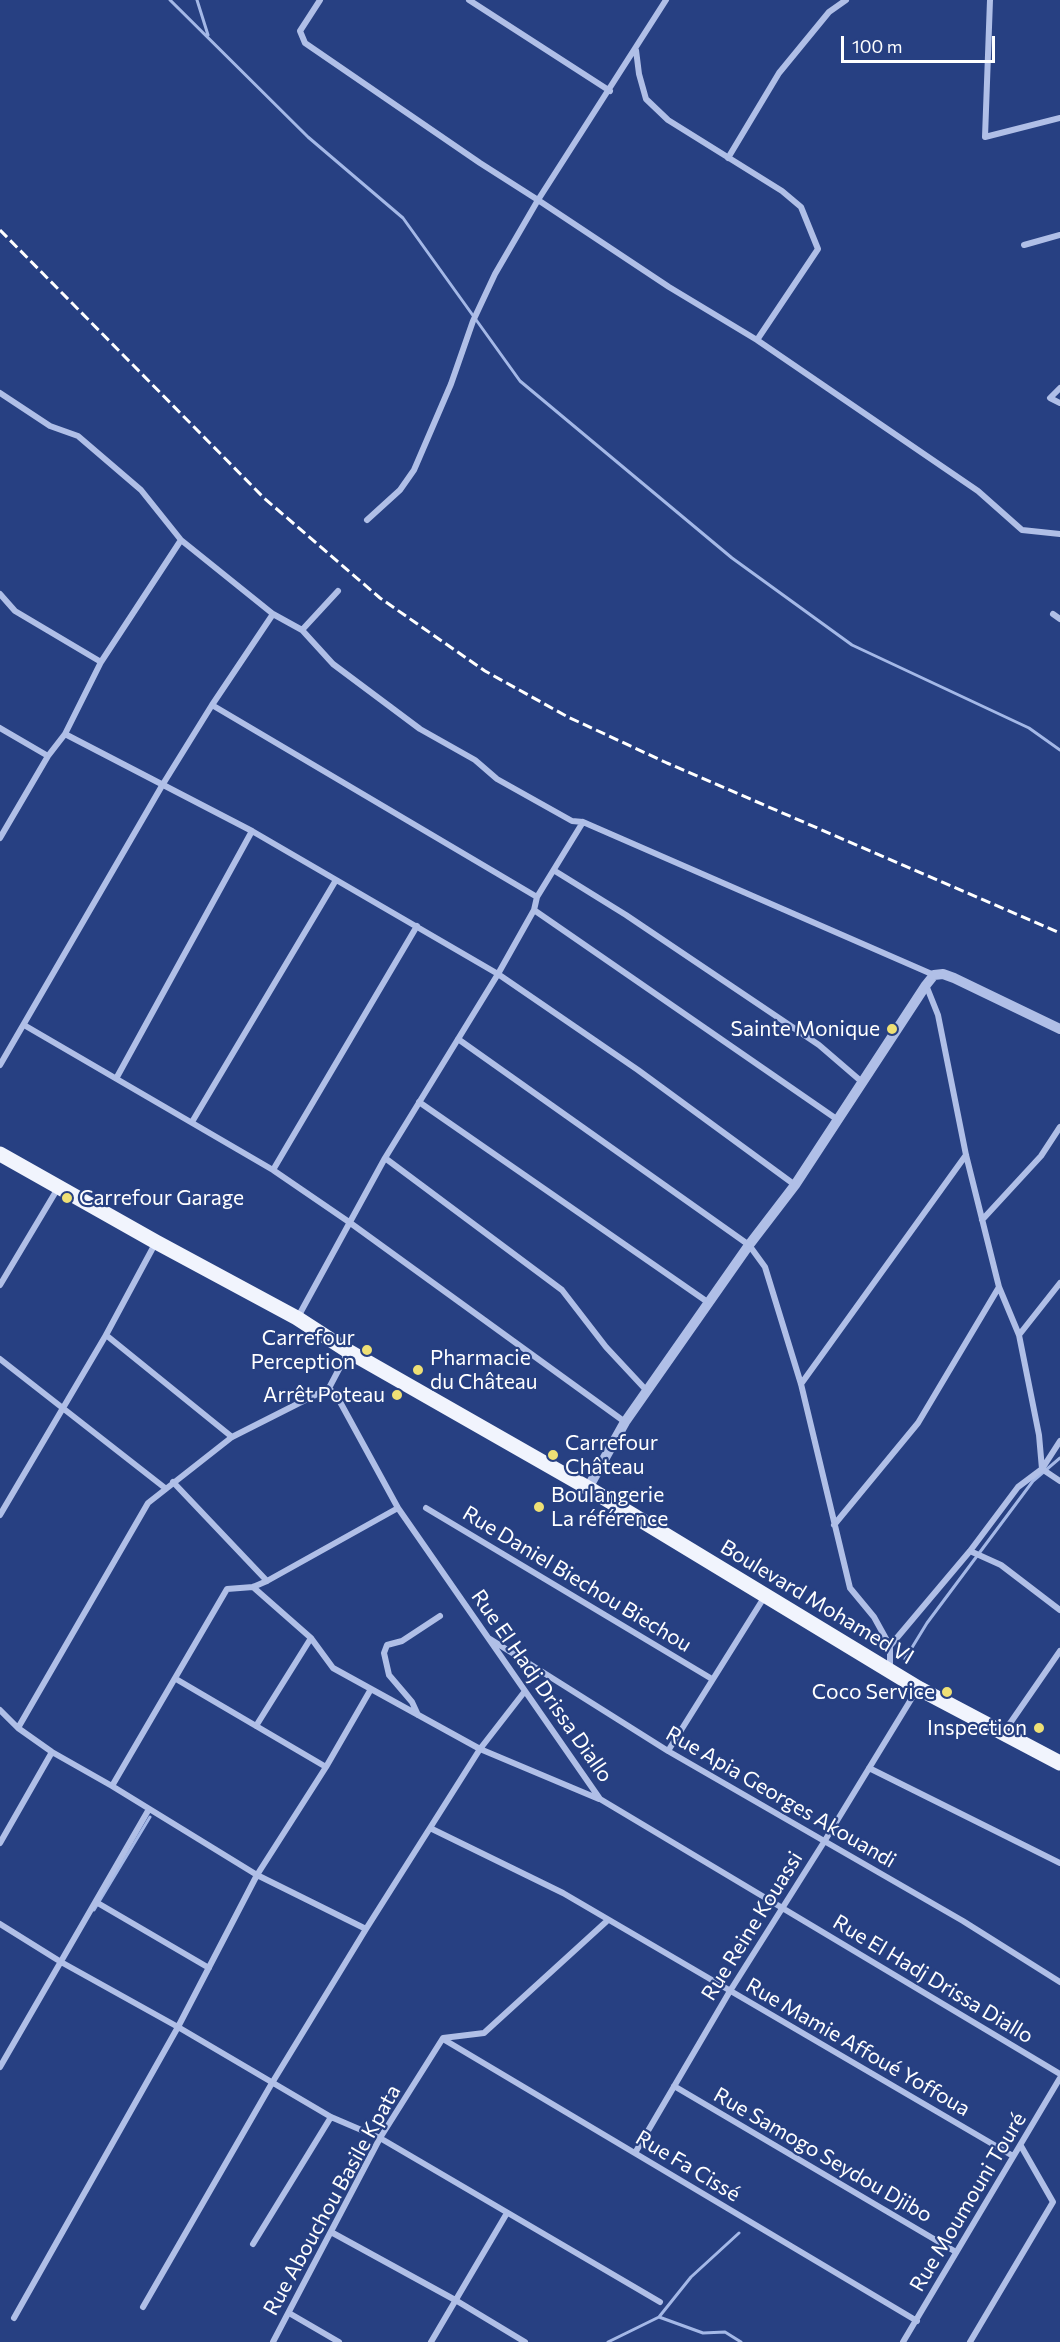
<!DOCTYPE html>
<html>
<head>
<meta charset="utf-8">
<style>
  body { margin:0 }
  #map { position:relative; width:1060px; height:2342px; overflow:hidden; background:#274082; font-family:Commissioner,sans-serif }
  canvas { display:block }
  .scale { position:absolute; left:841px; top:36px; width:154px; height:27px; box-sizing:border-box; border:3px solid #fff; border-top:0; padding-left:8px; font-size:18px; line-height:21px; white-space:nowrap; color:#fff; -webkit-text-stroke:4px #274082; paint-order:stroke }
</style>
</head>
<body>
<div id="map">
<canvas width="1060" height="2342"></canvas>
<div class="scale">100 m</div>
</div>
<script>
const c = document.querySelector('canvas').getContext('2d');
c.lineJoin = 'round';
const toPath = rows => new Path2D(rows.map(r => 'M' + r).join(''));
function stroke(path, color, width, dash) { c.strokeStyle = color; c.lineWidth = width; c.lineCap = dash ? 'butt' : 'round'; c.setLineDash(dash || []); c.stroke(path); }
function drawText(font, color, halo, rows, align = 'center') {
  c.font = font + ' Commissioner,sans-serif'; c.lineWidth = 4.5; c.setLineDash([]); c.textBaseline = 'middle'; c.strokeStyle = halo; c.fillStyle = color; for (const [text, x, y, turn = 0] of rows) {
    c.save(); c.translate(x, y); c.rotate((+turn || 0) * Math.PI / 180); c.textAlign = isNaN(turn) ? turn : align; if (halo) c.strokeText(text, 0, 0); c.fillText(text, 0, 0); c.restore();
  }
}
stroke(toPath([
  [170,0,308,137,403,218,520,381,732,558,852,645,1029,728,1060,750],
  [197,0,208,35],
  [905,1659,927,1623,1033,1481,1060,1458],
  [94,1910,150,1817],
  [659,2317,703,2333,725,2332,741,2342],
  [608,2342,659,2317,691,2277,739,2233]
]), '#a4b8e7', 3);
stroke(toPath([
  [320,0,300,31,305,43,480,163,538,200,666,0],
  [469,0,610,91],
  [990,0,985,137,1060,118],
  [636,50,639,74,646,99,668,120,782,191,801,207,818,249,757,340],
  [728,158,779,73,829,12,846,0],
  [1024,245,1060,235],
  [1060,388,1050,398,1060,403],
  [0,393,50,426,78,436,141,490,181,540,273,614,302,630,333,664,420,729,475,760,497,779,572,821,583,822,934,975],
  [367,520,400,490,414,470,451,384,473,321,495,274,538,200,669,287,757,340,978,491,1022,530,1060,534],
  [0,594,15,611,101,662],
  [1053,614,1060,619],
  [302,630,338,591],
  [212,705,537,897],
  [0,728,48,756],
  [65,734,252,831,498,974,638,1070,795,1185],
  [0,838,48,756,65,734,101,662,181,540],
  [555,871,626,915,819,1045,862,1082],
  [534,910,838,1120],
  [926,985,938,1015,966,1155,999,1287,1019,1335,1039,1435,1042,1469,1060,1481],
  [24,1025,273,1170,349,1222,625,1422],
  [458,1039,749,1245,765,1267,801,1384,850,1588,874,1617,890,1646],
  [0,1065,163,784,212,705,273,614],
  [117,1077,252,831],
  [419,1102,709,1303],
  [192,1122,336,880],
  [385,1158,562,1290,606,1347,647,1391],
  [273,1170,417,926],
  [982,1220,1041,1156,1060,1127],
  [0,1285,58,1188],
  [298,1317,385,1158,498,974,534,910,537,897,583,822],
  [106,1335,232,1437],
  [1019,1335,1060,1283],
  [348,1352,329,1388,339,1400,398,1508,600,1799,1060,2074],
  [0,1359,165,1488],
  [801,1384,966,1155],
  [173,1482,267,1581],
  [426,1508,712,1679],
  [0,1515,106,1335,156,1242],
  [834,1525,918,1423,999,1287],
  [970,1551,1001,1565,1060,1610],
  [253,1587,311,1638,333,1668,480,1749,599,1799],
  [490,1639,668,1751,963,1921,1060,1982],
  [890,1669,890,1646,970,1551,1018,1487,1042,1469,1060,1441],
  [176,1679,326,1767],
  [0,1710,18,1728,52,1752,112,1786,257,1875,366,1929],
  [418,1715,412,1702,389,1675,384,1653,387,1645,402,1641,440,1616],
  [256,1726,311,1638],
  [18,1728,148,1503,232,1437,329,1388],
  [1004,1732,1060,1651],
  [668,1751,765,1596],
  [869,1768,1060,1863],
  [112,1786,227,1589,253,1587,267,1581,398,1508],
  [430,1828,563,1893,1013,2156],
  [0,1843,52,1752],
  [96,1902,209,1968],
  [0,1924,61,1962,178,2027,331,2117,380,2138,660,2302],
  [443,2039,917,2321],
  [0,2067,149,1809],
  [674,2086,956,2252],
  [635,2153,730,1991,824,1842,918,1688],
  [331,2232,457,2301,525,2342],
  [253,2244,331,2117],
  [143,2307,272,2083,366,1929,480,1749,525,1691],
  [289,2313,339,2342],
  [14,2318,178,2027,257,1875,326,1767,371,1689],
  [273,2342,380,2138,443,2038,484,2033,608,1920],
  [431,2342,507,2213],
  [903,2342,1060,2078],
  [970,2342,1053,2202,1021,2146]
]), '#b0bfe7', 6);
stroke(toPath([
  [588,1488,625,1422,749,1245,795,1185,926,985,934,975,943,974,954,978,1060,1029]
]), '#b0bfe7', 10);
stroke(toPath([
  [0,1154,156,1242,297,1318,348,1351,588,1488,918,1688,1060,1763]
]), '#f1f4fd', 15);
stroke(toPath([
  [0,230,264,498,380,598,485,671,568,717,667,763,1060,933]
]), '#fff', 3, [10, 4.5]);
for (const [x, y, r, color] of [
  [892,1029,6,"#efe075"],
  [67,1198,6,"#efe075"],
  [367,1350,6,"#efe075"],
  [418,1370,6,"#efe075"],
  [397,1395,6,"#efe075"],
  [553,1455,6,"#efe075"],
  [539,1507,6,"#efe075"],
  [947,1692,6,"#efe075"],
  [1039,1728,6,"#efe075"]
]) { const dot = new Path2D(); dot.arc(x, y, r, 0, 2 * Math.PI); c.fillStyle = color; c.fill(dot); stroke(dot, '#274082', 2); }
drawText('21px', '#fff', '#274082', [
  ["Sainte Monique",880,1029],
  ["Carrefour Garage",79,1198,"left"],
  ["Carrefour",355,1338],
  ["Perception",355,1362],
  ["Pharmacie",430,1358,"left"],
  ["du Château",430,1382,"left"],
  ["Arrêt Poteau",385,1395],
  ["Carrefour",565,1443,"left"],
  ["Château",565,1467,"left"],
  ["Boulangerie",551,1495,"left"],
  ["La référence",551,1519,"left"],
  ["Coco Service",935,1692],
  ["Inspection",1027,1728]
], 'right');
drawText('21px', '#fff', '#274082', [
  ["Rue Daniel Biechou Biechou",577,1579,31],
  ["Boulevard Mohamed VI",817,1602,31],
  ["Rue El Hadj Drissa Diallo",542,1686,55],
  ["Rue Apia Georges Akouandi",781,1797,30],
  ["Rue Reine Kouassi",752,1926,-58],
  ["Rue El Hadj Drissa Diallo",933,1979,31],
  ["Rue Mamie Affoué Yoffoua",858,2047,30],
  ["Rue Samogo Seydou Djibo",823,2155,30],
  ["Rue Fa Cissé",688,2166,31],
  ["Rue Abouchou Basile Kpata",332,2200,-61],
  ["Rue Moumouni Touré",968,2202,-59]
]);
</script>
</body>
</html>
